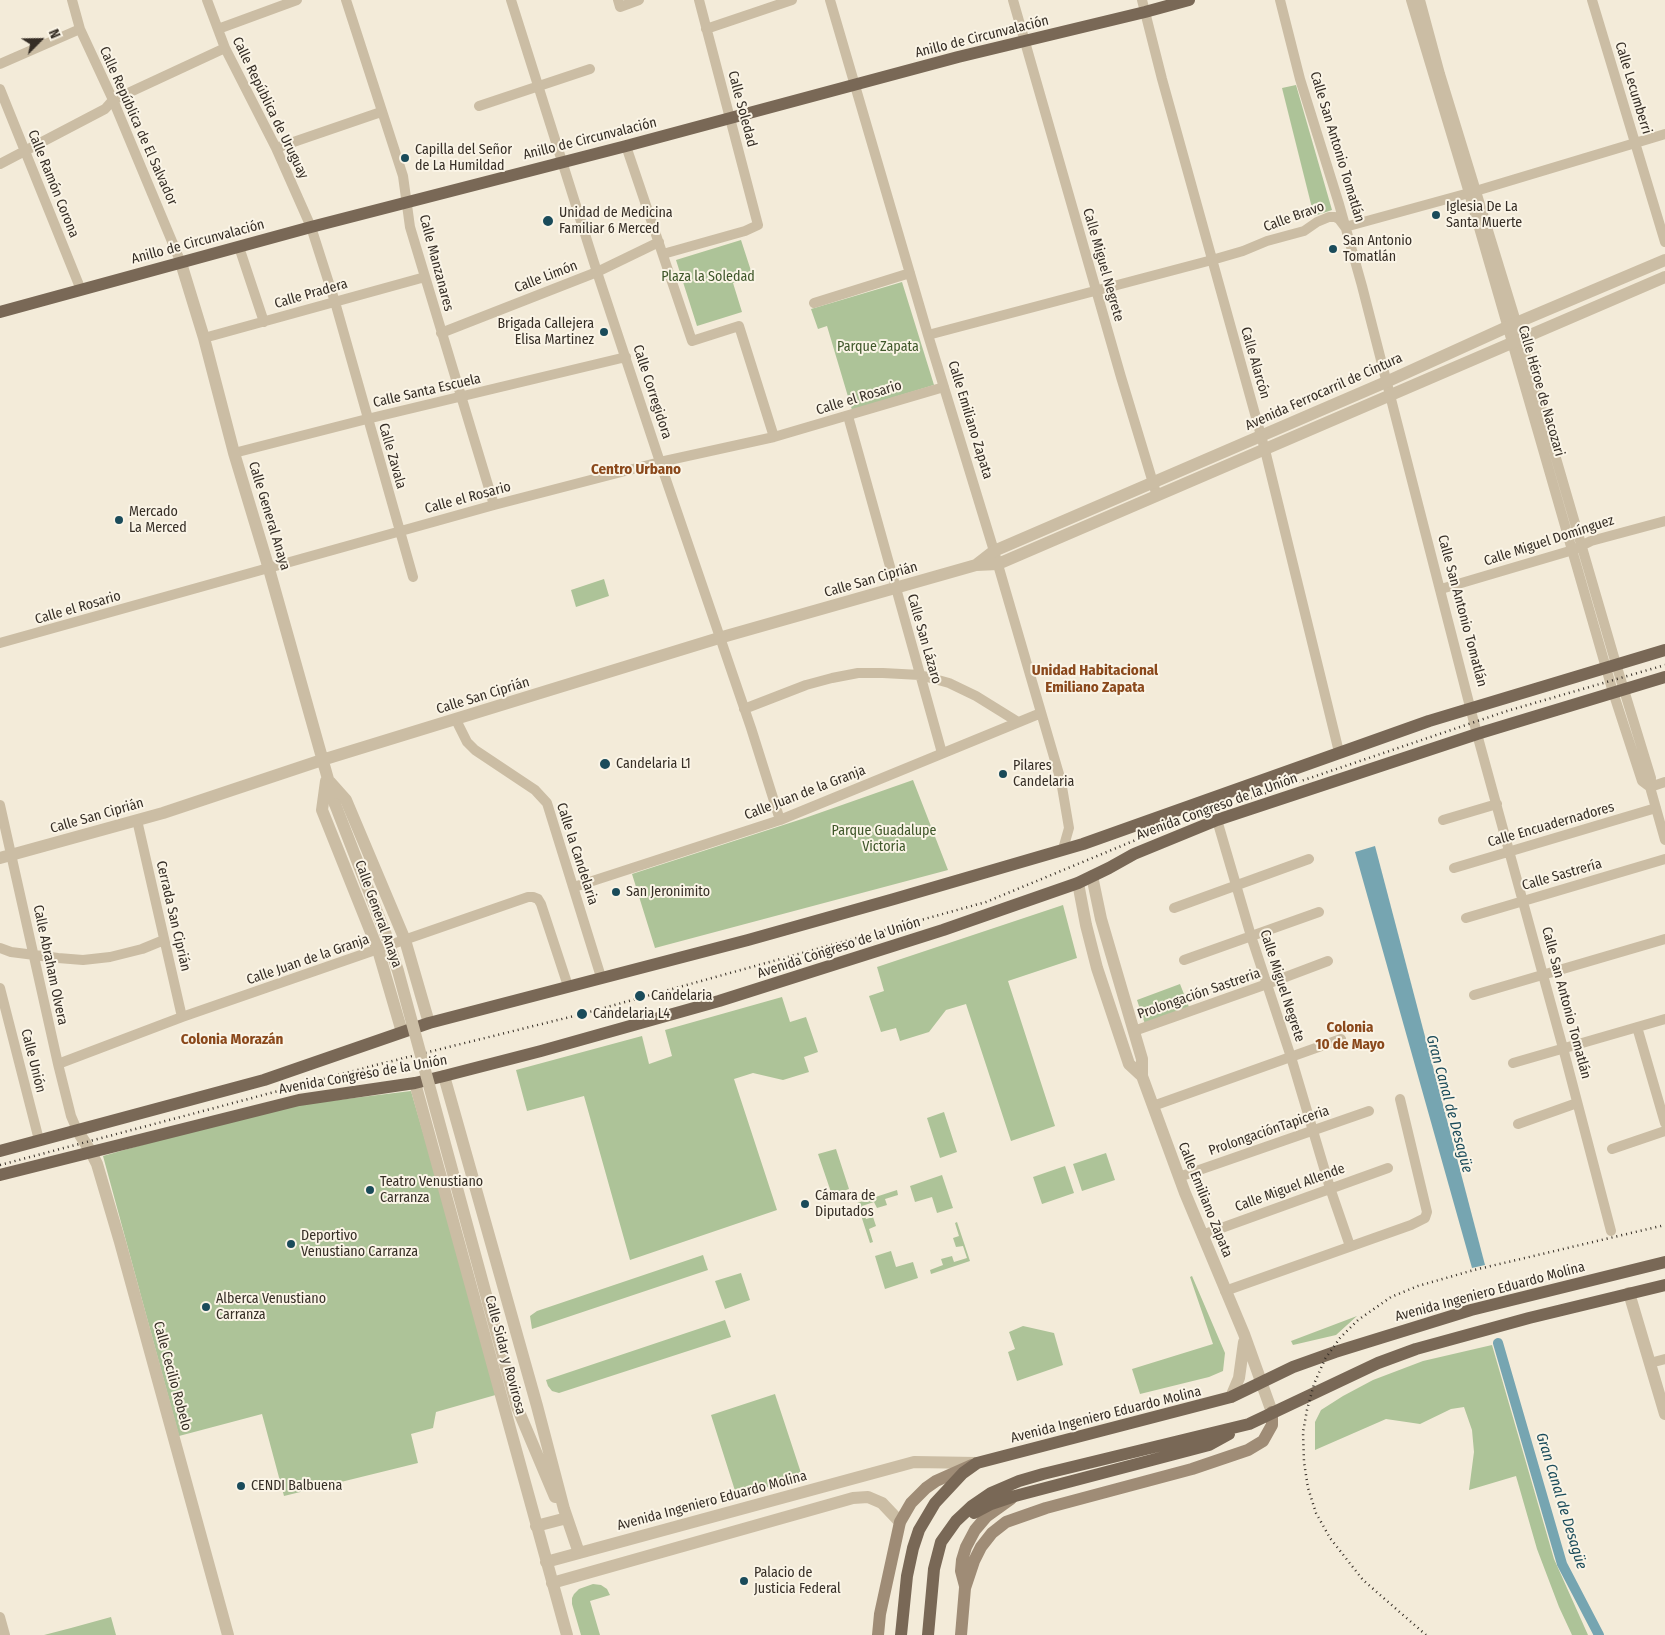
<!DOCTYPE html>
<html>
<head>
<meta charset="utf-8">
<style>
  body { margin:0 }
  #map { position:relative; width:1665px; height:1635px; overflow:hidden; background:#f3ebd9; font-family:"Fira Sans Condensed",sans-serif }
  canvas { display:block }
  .north { position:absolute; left:15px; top:15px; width:50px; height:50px; -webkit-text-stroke:4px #faf4e6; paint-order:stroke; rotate:67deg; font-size:14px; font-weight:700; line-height:20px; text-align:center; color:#362e26 }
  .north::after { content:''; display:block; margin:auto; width:18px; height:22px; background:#362e26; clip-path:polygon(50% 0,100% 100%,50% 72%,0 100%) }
</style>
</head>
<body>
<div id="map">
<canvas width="1665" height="1635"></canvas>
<div class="north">N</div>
</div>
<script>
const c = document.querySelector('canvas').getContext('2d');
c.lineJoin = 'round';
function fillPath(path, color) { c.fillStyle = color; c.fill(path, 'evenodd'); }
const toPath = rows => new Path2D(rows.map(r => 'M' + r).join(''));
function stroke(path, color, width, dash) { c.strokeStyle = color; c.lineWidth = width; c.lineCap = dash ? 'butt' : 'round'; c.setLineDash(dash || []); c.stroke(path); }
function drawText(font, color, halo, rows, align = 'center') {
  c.font = font + ' "Fira Sans Condensed",sans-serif'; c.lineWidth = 4; c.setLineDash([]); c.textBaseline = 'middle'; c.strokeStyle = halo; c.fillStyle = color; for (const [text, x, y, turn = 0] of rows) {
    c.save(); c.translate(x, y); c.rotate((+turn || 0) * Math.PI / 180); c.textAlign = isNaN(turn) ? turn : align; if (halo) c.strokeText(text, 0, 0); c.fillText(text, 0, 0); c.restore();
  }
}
fillPath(toPath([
  [1296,85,1332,210,1314,216,1282,88],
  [741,240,753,277,733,283,742,312,697,326,676,260],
  [902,282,934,385,852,410,827,326,818,329,811,309],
  [604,579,609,596,576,607,571,590],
  [913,780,948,870,655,948,632,874,805,818],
  [1063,905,1077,958,1008,981,1055,1126,1011,1141,966,1004,946,1010,929,1032,900,1041,896,1028,881,1032,869,996,884,991,877,967],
  [1180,984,1189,1007,1145,1024,1137,1000],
  [782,997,790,1022,806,1017,818,1052,804,1057,809,1072,783,1080,753,1073,734,1079,777,1210,630,1260,584,1096,527,1111,516,1070,642,1036,649,1064,672,1056,665,1030],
  [411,1091,499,1394,436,1412,433,1428,411,1434,418,1463,284,1496,262,1414,179,1436,103,1156,272,1108],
  [944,1112,957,1152,940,1158,927,1118],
  [836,1149,849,1189,832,1195,818,1154],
  [1106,1153,1115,1180,1082,1191,1073,1164],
  [1065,1166,1074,1193,1042,1204,1033,1177],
  [942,1175,953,1208,937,1213,932,1197,915,1202,910,1186],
  [897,1190,898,1195,885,1199,887,1205,877,1208,874,1202,862,1206,866,1219,873,1217,876,1226,869,1229,873,1242,870,1243,857,1203],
  [957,1222,970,1261,931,1274,930,1270,943,1265,941,1259,952,1256,954,1262,967,1258,963,1246,956,1247,953,1238,959,1236,955,1223],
  [891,1251,896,1267,913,1262,918,1278,885,1289,875,1256],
  [703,1255,708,1270,532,1329,530,1316,537,1311],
  [741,1273,750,1300,725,1309,715,1281],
  [1192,1276,1225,1353,1223,1371,1209,1377,1140,1394,1132,1369,1213,1344,1190,1277],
  [1357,1316,1336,1335,1293,1345,1291,1341],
  [725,1320,731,1337,559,1393,552,1391,548,1386,546,1380],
  [1023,1326,1054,1333,1063,1365,1017,1381,1008,1352,1015,1349,1009,1332],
  [1492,1345,1554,1559,1588,1635,1572,1635,1559,1607,1537,1549,1516,1476,1469,1490,1474,1452,1472,1430,1464,1407,1451,1409,1420,1424,1386,1419,1315,1450,1315,1422,1321,1410,1343,1396,1373,1380,1423,1361],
  [775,1394,802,1476,737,1497,711,1415],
  [593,1584,601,1585,607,1589,610,1595,590,1601,600,1635,581,1635,572,1604,572,1598,574,1594,579,1589],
  [111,1617,116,1635,44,1635,71,1628]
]), '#adc398');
fillPath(toPath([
  [1375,846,1485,1265,1472,1268,1355,852]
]), '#76a5b1');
stroke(toPath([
  [1498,1343,1562,1564,1599,1635]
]), '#76a5b1', 10);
stroke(toPath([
  [72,0,80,29,113,100,181,263],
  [207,0,225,48,276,148,311,227,335,302,413,577],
  [346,0,403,176,410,227,494,505],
  [511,0,597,272,660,462,751,728,780,820],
  [618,0,620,7,639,0],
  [830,0,928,335,994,551,1061,781,1069,828,1063,849],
  [1013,0,1121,377,1157,496],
  [1142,0,1162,79,1265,450,1339,752],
  [1280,0,1300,79,1339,204,1362,286,1477,734,1563,1048,1611,1231],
  [1411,0,1469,193,1613,692,1642,781,1650,787],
  [1420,0,1440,74,1521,338,1616,664,1651,778,1650,787,1665,840],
  [1592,0,1665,242],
  [218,29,297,0],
  [706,29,792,0],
  [0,64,80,29],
  [0,89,81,290],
  [479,106,590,69],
  [626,146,692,341,739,326,774,437],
  [276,148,381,112],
  [0,164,105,109,113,100,225,48],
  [239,247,264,322],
  [663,254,745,231,758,225,699,0],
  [814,303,910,273],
  [441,333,597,272,659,242],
  [928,335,1212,260,1243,251,1267,241,1304,231,1317,222,1329,217,1335,217,1339,219,1345,227,1469,193,1665,134],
  [204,338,425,277],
  [848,416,942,753],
  [234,453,367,419,626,357],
  [1441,589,1573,550,1591,541,1665,521],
  [0,643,494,505,660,462,774,437,944,387],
  [744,709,806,685,832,678,858,673,883,673,920,675,949,683,976,696,1018,722],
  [456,720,467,742,475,750,535,790,547,803,601,977],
  [1650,787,1665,782],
  [0,805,58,1064,71,1116,77,1130],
  [137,820,182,1017],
  [1217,820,1251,936,1291,1057,1330,1188,1350,1246],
  [1443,820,1497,804],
  [1454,868,1656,808],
  [574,887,780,820,1041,713],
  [1174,908,1309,859],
  [1466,918,1665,859],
  [0,948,11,952,58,958,83,960,110,957,142,949,164,940],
  [1184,960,1319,912],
  [0,988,39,1140],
  [1474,995,1665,939],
  [1637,1027,1665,1123],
  [1134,1031,1267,984,1328,961],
  [1513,1063,1665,1019],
  [58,1064,182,1017,528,897,533,897,538,899,541,904,568,986],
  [1153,1106,1341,1039],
  [1518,1124,1577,1103],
  [1612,1149,1665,1131],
  [1179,1177,1369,1111],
  [1202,1235,1388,1168],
  [1225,1291,1411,1225,1425,1218,1427,1212,1400,1099],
  [1650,1363,1665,1359],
  [0,1617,5,1635]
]), '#cbbda4', 10);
stroke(toPath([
  [181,263,204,338,234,453,269,569,335,804],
  [976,565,994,551,1386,382,1516,323,1665,260],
  [326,781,322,810,378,950,402,1032],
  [330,782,346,800,405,940,429,1023],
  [0,858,163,813,322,760,719,638,976,565,998,564,1665,277],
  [1092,876,1101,919,1142,1059,1142,1076,1185,1193,1244,1334,1272,1412],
  [1078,883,1086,925,1097,968,1129,1064,1142,1076],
  [444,1076,537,1406,564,1509,579,1553],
  [415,1083,567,1635],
  [77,1130,91,1152,97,1164,120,1242,228,1635],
  [1629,1293,1665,1414],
  [488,1302,517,1407,555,1497],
  [1231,1397,1239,1378,1244,1342],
  [536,1526,567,1518],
  [546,1562,914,1462,977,1463],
  [552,1583,853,1498,868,1497,882,1503,900,1522]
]), '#cbbda4', 12);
stroke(toPath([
  [965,1586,961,1571,962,1560,966,1547,975,1530,986,1517,1011,1499],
  [878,1635,880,1614,900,1522,911,1503,926,1488,936,1481,972,1465],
  [961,1635,965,1588,974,1561,981,1547,992,1533,1006,1522,1046,1508,1192,1469,1248,1450,1263,1441,1272,1425,1272,1412]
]), '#9f8c76', 12);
stroke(toPath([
  [0,312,311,227,626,146,958,57,1145,12,1189,0],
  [0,1151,264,1080,429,1023,748,940,894,899,1083,844,1429,721,1665,650],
  [0,1175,299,1100,415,1083,444,1076,541,1051,719,1001,943,930,1078,883,1109,868,1134,854,1217,820,1477,734,1665,677],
  [974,1513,991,1504,1015,1496,1209,1445,1229,1434],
  [901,1635,907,1576,913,1548,919,1530,935,1503,963,1473,977,1463,1231,1397,1293,1367,1335,1352,1471,1310,1665,1262],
  [928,1635,934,1569,941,1542,956,1521,972,1506,991,1493,1019,1481,1043,1474,1249,1424,1378,1363,1416,1349,1529,1318,1665,1285]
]), '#796856', 12);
stroke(toPath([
  [0,1165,376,1065,582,1014,986,902,1143,837,1204,814,1507,711,1665,665],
  [1426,1635,1363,1580,1330,1538,1316,1513,1308,1488,1304,1462,1303,1432,1307,1410,1314,1384,1325,1359,1340,1338,1358,1320,1391,1297,1418,1286,1474,1270,1665,1225]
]), '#362e26', 2.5, [1, 4]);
stroke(toPath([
  [335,804,386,935,398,971,488,1302]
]), '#cbbda4', 12);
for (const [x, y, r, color] of [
  [405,158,5,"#1a4b5a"],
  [1436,215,5,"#1a4b5a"],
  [548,221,6,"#1a4b5a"],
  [1333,249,5,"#1a4b5a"],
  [604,332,5,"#1a4b5a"],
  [119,520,5,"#1a4b5a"],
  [605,764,6,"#1a4b5a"],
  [1003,774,5,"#1a4b5a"],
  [616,892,5,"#1a4b5a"],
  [640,996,6,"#1a4b5a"],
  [582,1014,6,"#1a4b5a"],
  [370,1190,5,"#1a4b5a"],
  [805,1204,5,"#1a4b5a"],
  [291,1244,5,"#1a4b5a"],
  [206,1307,5,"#1a4b5a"],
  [241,1486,5,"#1a4b5a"],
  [744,1581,5,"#1a4b5a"]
]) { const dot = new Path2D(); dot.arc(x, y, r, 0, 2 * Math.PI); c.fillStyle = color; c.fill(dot); stroke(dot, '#faf4e6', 2); }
drawText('14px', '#362e26', '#faf4e6', [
  ["Anillo de Circunvalación",982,37,-14],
  ["Calle Lecumberri",1633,88,73],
  ["Calle República de Uruguay",270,108,64],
  ["Calle Soledad",742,109,75],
  ["Calle República de El Salvador",138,126,66],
  ["Anillo de Circunvalación",590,139,-14],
  ["Calle San Antonio Tomatlán",1337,147,73],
  ["Calle Ramón Corona",53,184,68],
  ["Calle Bravo",1294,217,-20],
  ["Anillo de Circunvalación",198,242,-15],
  ["Calle Manzanares",436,263,75],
  ["Calle Miguel Negrete",1103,265,74],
  ["Calle Limón",546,277,-21],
  ["Calle Pradera",311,294,-16],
  ["Calle Alarcón",1255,363,74],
  ["Calle Santa Escuela",427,391,-13],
  ["Calle Héroe de Nacozari",1541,391,74],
  ["Calle Corregidora",652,392,72],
  ["Avenida Ferrocarril de Cintura",1324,392,-24],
  ["Calle el Rosario",859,398,-17],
  ["Calle Emiliano Zapata",970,420,73],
  ["Calle Zavala",392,456,74],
  ["Calle el Rosario",468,498,-15],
  ["Calle General Anaya",269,516,73],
  ["Calle Miguel Domínguez",1549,541,-18],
  ["Calle San Ciprián",871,580,-16],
  ["Calle el Rosario",78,608,-16],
  ["Calle San Antonio Tomatlán",1462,611,75],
  ["Calle San Lázaro",924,639,74],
  ["Calle San Ciprián",483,696,-17],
  ["Calle Juan de la Granja",805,793,-21],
  ["Avenida Congreso de la Unión",1217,807,-20],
  ["Calle San Ciprián",97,816,-16],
  ["Calle Encuadernadores",1551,825,-16],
  ["Calle la Candelaria",577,854,72],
  ["Calle Sastrería",1562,875,-16],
  ["Calle General Anaya",378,914,70],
  ["Cerrada San Ciprián",173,916,77],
  ["Avenida Congreso de la Unión",839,948,-18],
  ["Calle Juan de la Granja",308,960,-19],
  ["Calle Abraham Olvera",50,965,78],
  ["Calle Miguel Negrete",1282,986,72],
  ["Prolongación Sastreria",1199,994,-19],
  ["Calle San Antonio Tomatlán",1566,1003,75],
  ["Calle Unión",33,1061,76],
  ["Avenida Congreso de la Unión",363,1075,-10],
  ["ProlongaciónTapiceria",1269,1131,-19],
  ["Calle Miguel Allende",1290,1188,-20],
  ["Calle Emiliano Zapata",1205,1200,68],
  ["Avenida Ingeniero Eduardo Molina",1490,1292,-15],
  ["Calle Sidar y Rovirosa",505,1355,75],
  ["Calle Cecilio Robelo",172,1376,75],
  ["Avenida Ingeniero Eduardo Molina",1106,1415,-14],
  ["Avenida Ingeniero Eduardo Molina",712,1501,-15]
]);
drawText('14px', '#362e26', '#faf4e6', [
  ["Capilla del Señor",415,150],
  ["de La Humildad",415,166],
  ["Iglesia De La",1446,207],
  ["Santa Muerte",1446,223],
  ["Unidad de Medicina",559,213],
  ["Familiar 6 Merced",559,229],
  ["San Antonio",1343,241],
  ["Tomatlán",1343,257],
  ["Brigada Callejera",594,324,"right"],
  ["Elisa Martinez",594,340,"right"],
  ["Mercado",129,512],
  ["La Merced",129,528],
  ["Candelaria L1",616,764],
  ["Pilares",1013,766],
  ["Candelaria",1013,782],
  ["San Jeronimito",626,892],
  ["Candelaria",651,996],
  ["Candelaria L4",593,1014],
  ["Teatro Venustiano",380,1182],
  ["Carranza",380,1198],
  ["Cámara de",815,1196],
  ["Diputados",815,1212],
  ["Deportivo",301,1236],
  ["Venustiano Carranza",301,1252],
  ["Alberca Venustiano",216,1299],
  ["Carranza",216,1315],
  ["CENDI Balbuena",251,1486],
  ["Palacio de",754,1573],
  ["Justicia Federal",754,1589]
], 'left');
drawText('14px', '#3e5629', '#faf4e6', [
  ["Plaza la Soledad",708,277],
  ["Parque Zapata",878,347],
  ["Parque Guadalupe",884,831],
  ["Victoria",884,847]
]);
drawText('bold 15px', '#8a481b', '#faf4e6', [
  ["Centro Urbano",636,470],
  ["Unidad Habitacional",1095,671],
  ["Emiliano Zapata",1095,688],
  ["Colonia",1350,1028],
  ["10 de Mayo",1350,1045],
  ["Colonia Morazán",232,1040]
]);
drawText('italic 15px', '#1a4b5a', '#faf4e6', [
  ["Gran Canal de Desagüe",1449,1104,75],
  ["Gran Canal de Desagüe",1561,1501,73]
]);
</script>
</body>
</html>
